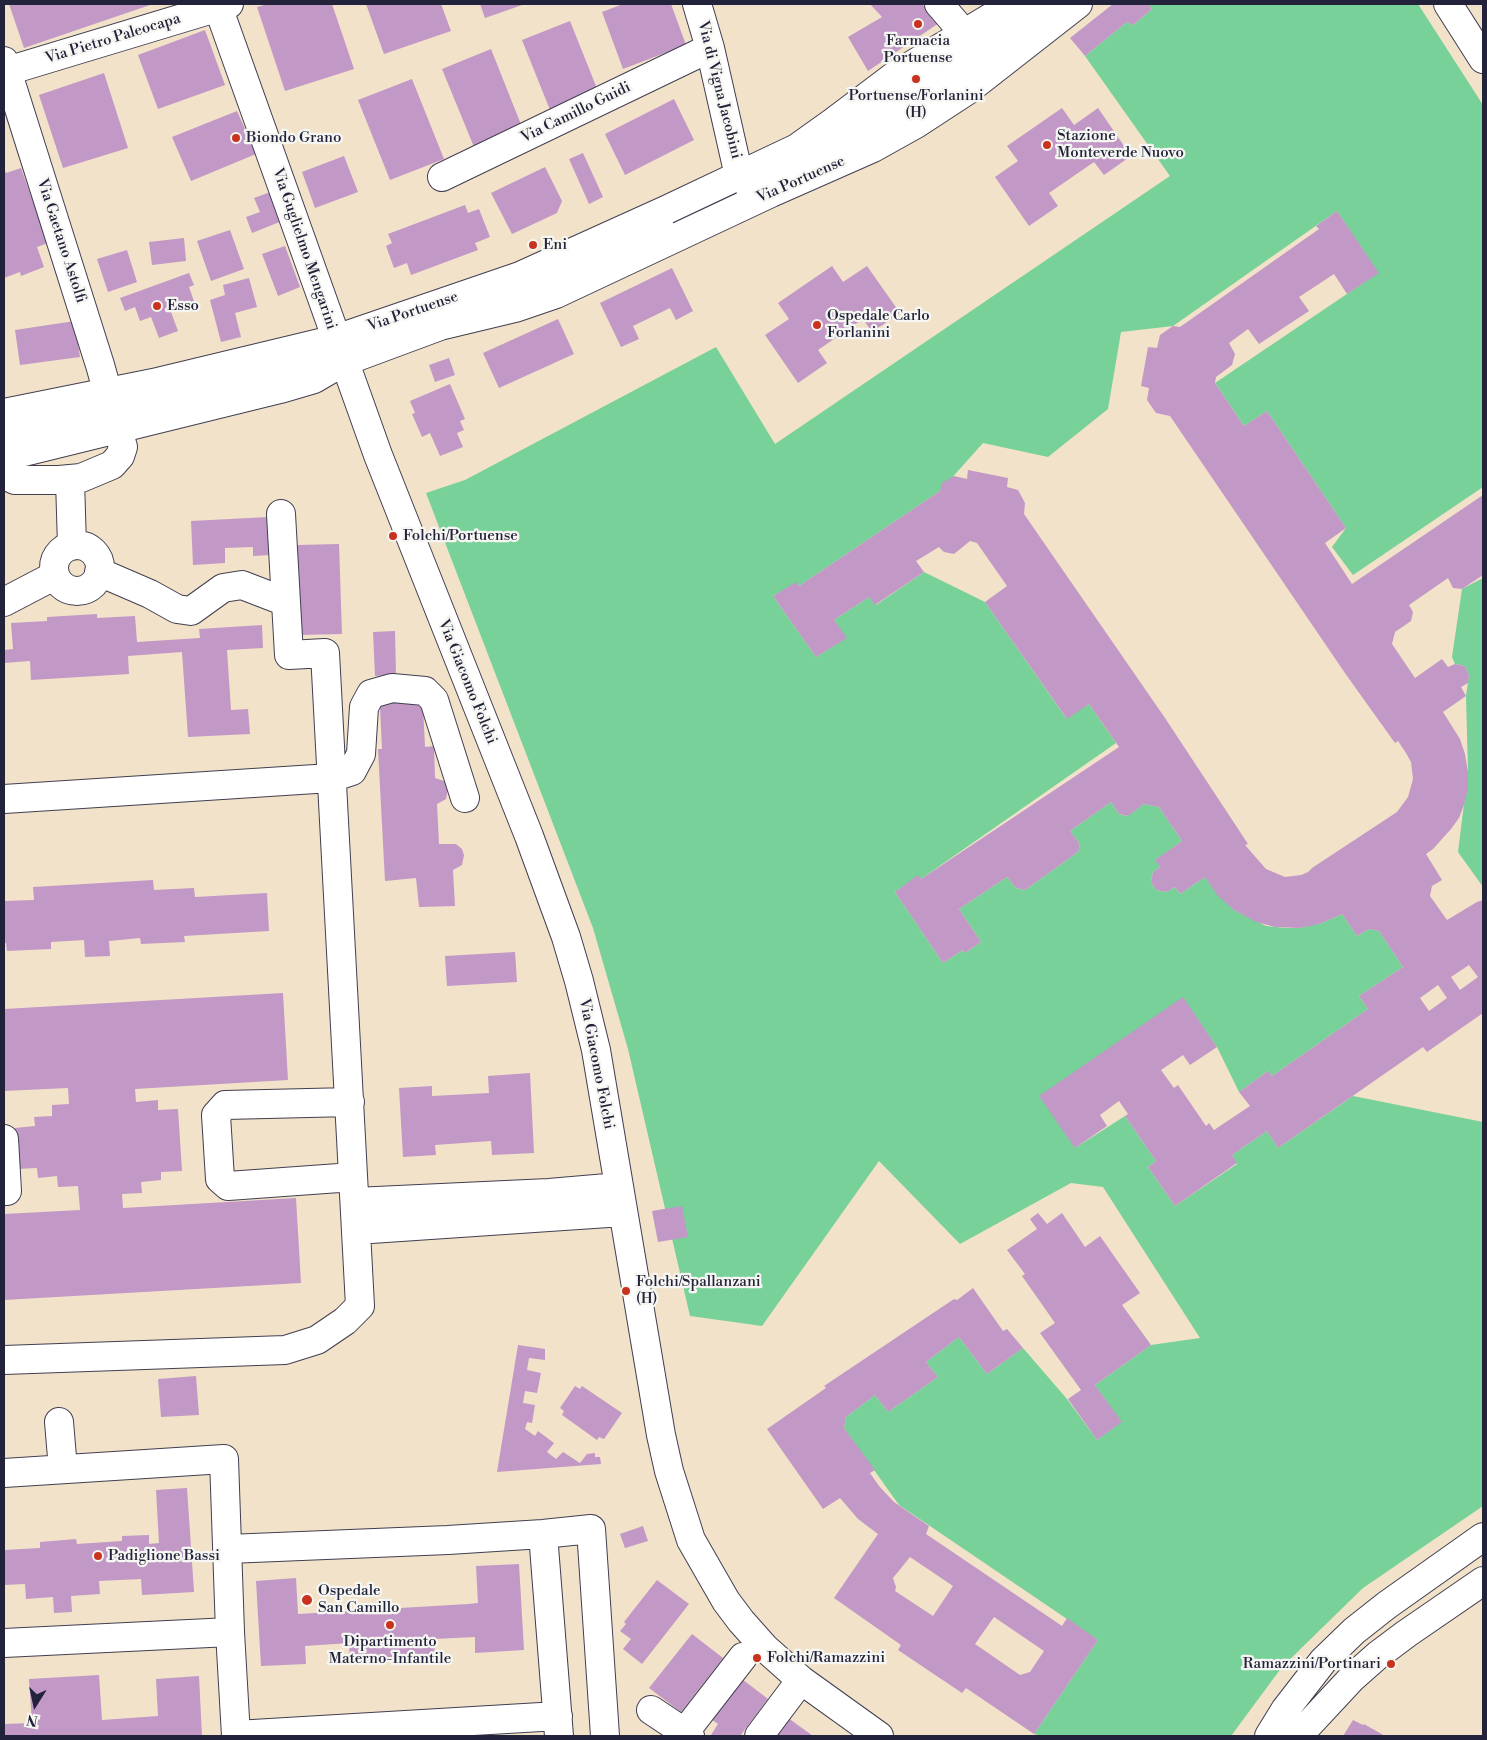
<!DOCTYPE html>
<html>
<head>
<meta charset="utf-8">
<style>
  body { margin:0 }
  #map { position:relative; width:1487px; height:1740px; overflow:hidden; background:#f2e2c9; font-family:"Libre Bodoni",serif }
  canvas { display:block }
  .frame { position:absolute; inset:0; border:5px solid #22223b; pointer-events:none }
  .north { position:absolute; left:10px; top:1680px; width:50px; height:50px; -webkit-text-stroke:4px #f6f6f2; paint-order:stroke; rotate:190deg; font-size:14px; font-weight:700; line-height:20px; text-align:center; color:#22223b }
  .north::after { content:''; display:block; margin:auto; width:18px; height:22px; background:#22223b; clip-path:polygon(50% 0,100% 100%,50% 72%,0 100%) }
</style>
</head>
<body>
<div id="map">
<canvas width="1487" height="1740"></canvas>
<div class="frame"></div>
<div class="north">N</div>
</div>
<script>
const c = document.querySelector('canvas').getContext('2d');
c.lineJoin = 'round';
function fillPath(path, color) { c.fillStyle = color; c.fill(path, 'evenodd'); }
const toPath = rows => new Path2D(rows.map(r => 'M' + r).join(''));
function stroke(path, color, width, dash) { c.strokeStyle = color; c.lineWidth = width; c.lineCap = dash ? 'butt' : 'round'; c.setLineDash(dash || []); c.stroke(path); }
function drawText(font, color, halo, rows, align = 'center') {
  c.font = font + ' "Libre Bodoni",serif'; c.lineWidth = 4.5; c.setLineDash([]); c.textBaseline = 'middle'; c.strokeStyle = halo; c.fillStyle = color; for (const [text, x, y, turn = 0] of rows) {
    c.save(); c.translate(x, y); c.rotate((+turn || 0) * Math.PI / 180); c.textAlign = isNaN(turn) ? turn : align; if (halo) c.strokeText(text, 0, 0); c.fillText(text, 0, 0); c.restore();
  }
}
fillPath(toPath([
  [1148,4,1418,4,1483,105,1483,487,1353,575,1332,547,1346,528,1267,411,1244,426,1215,383,1378,273,1337,211,1173,326,1121,332,1108,409,1048,457,983,443,940,491,799,586,796,583,773,596,816,657,846,638,834,620,869,597,876,605,924,572,985,602,1066,718,1089,704,1116,743,921,879,918,876,895,892,943,963,963,950,965,953,981,942,959,909,1007,877,1016,888,1025,890,1078,852,1080,844,1070,831,1111,802,1119,814,1127,816,1144,804,1159,807,1182,841,1156,860,1160,867,1153,872,1151,882,1156,890,1167,892,1175,887,1180,894,1205,877,1234,910,1266,926,1286,928,1299,928,1322,923,1342,914,1357,936,1369,929,1379,931,1403,967,1359,996,1368,1009,1272,1076,1268,1071,1239,1092,1217,1047,1183,998,1075,1148,1125,1116,1156,1161,1148,1167,1175,1206,1237,1164,1232,1155,1267,1131,1278,1148,1353,1096,1483,1122,1483,1506,1363,1588,1282,1667,1231,1736,1043,1736,1034,1734,1098,1640,899,1505,844,1428,846,1417,875,1395,888,1412,938,1377,926,1362,959,1337,987,1374,1023,1348,1067,1399,1097,1440,1121,1422,1095,1385,1151,1345,1200,1338,1103,1187,1071,1183,960,1244,879,1161,762,1326,690,1316,628,1049,593,928,426,493,465,480,716,347,775,444,1170,176,1085,56,1127,22,1133,25,1152,9],
  [1483,578,1483,887,1458,852,1468,772,1466,696,1469,675,1465,666,1455,664,1452,657,1462,589]
]), '#77d198');
fillPath(toPath([
  [9,4,153,4,24,48],
  [268,4,332,4,354,69,285,91,257,7],
  [366,4,441,4,451,31,384,54],
  [480,4,525,4,485,18],
  [623,4,671,4,686,45,623,69,602,12],
  [870,4,922,4,939,23,868,71,848,37,882,17],
  [1113,4,1148,4,1152,9,1133,25,1127,22,1085,56,1070,38],
  [570,21,598,91,550,110,522,40],
  [205,30,225,85,158,109,138,55],
  [491,49,522,127,474,147,442,69],
  [104,73,128,148,63,168,39,95],
  [412,79,444,159,390,180,358,100],
  [674,99,694,140,625,175,605,134],
  [1062,108,1074,125,1098,108,1131,156,1104,175,1094,162,1049,193,1058,206,1029,226,995,177,1018,161,1007,146],
  [237,111,256,154,191,181,172,137],
  [583,153,603,197,589,204,569,159],
  [344,156,358,192,315,208,302,172],
  [545,167,562,201,557,213,512,234,491,193],
  [4,168,6,173,21,168,48,243,37,247,44,267,21,276,20,272,4,278],
  [276,190,287,219,252,233,246,217,260,212,254,198],
  [465,205,468,213,479,209,490,237,475,243,478,250,411,275,407,263,394,268,386,246,392,243,388,234],
  [1337,211,1379,273,1347,294,1334,274,1299,297,1309,311,1259,344,1248,329,1229,343,1235,354,1232,365,1216,377,1215,383,1244,426,1267,411,1346,528,1325,543,1352,584,1483,495,1483,575,1462,589,1453,588,1448,578,1409,605,1413,612,1411,621,1395,632,1392,644,1415,678,1442,659,1448,667,1455,664,1465,666,1469,675,1468,683,1461,687,1466,696,1443,712,1460,739,1465,754,1468,772,1468,788,1464,805,1459,818,1451,829,1433,849,1426,854,1442,880,1432,886,1430,896,1447,920,1477,902,1483,900,1483,1013,1427,1052,1423,1047,1278,1148,1267,1131,1232,1155,1237,1163,1175,1206,1148,1167,1156,1161,1125,1116,1128,1114,1119,1101,1100,1115,1107,1126,1075,1148,1039,1096,1183,997,1217,1047,1190,1065,1183,1055,1161,1070,1174,1088,1178,1085,1206,1126,1209,1123,1214,1130,1250,1106,1239,1092,1268,1071,1272,1076,1368,1009,1359,996,1403,967,1379,931,1369,929,1357,936,1342,914,1322,923,1311,926,1299,928,1275,927,1256,922,1234,910,1217,895,1205,877,1180,894,1175,887,1167,892,1156,890,1151,882,1153,872,1160,867,1155,860,1182,841,1159,807,1144,804,1128,816,1119,814,1111,802,1070,831,1080,844,1078,852,1025,890,1016,888,1007,877,959,909,981,942,965,953,963,950,943,963,895,892,918,875,921,879,1119,747,1089,704,1067,719,985,602,1007,586,977,543,970,541,954,554,944,552,939,547,916,561,924,572,875,605,869,597,834,620,847,638,816,657,773,596,796,582,799,586,940,491,942,483,954,476,967,479,968,470,1008,478,1007,487,1018,490,1025,503,1024,514,1165,718,1248,844,1245,845,1266,869,1285,877,1301,875,1308,872,1312,868,1397,812,1408,797,1413,779,1411,762,1406,753,1398,741,1395,743,1347,676,1170,416,1156,413,1147,400,1149,388,1141,386,1148,347,1157,348,1160,335,1173,326,1180,327,1319,229,1316,226],
  [1469,965,1478,977,1460,990,1451,977],
  [1438,985,1447,998,1429,1011,1420,998],
  [230,230,244,269,211,281,197,241],
  [184,238,186,261,152,265,149,242],
  [285,246,300,287,278,296,262,254],
  [127,250,137,282,108,292,97,259],
  [832,266,843,282,867,266,900,313,872,332,863,319,818,350,827,363,798,383,765,335,789,319,778,303],
  [672,268,693,311,676,320,670,308,633,326,639,339,621,347,600,303],
  [189,273,194,285,189,287,195,304,171,312,178,331,159,338,151,317,140,321,135,307,125,311,120,298],
  [249,278,257,307,235,313,241,337,221,342,210,300,225,295,223,285],
  [558,319,574,354,499,388,483,353],
  [75,321,80,357,20,365,15,330],
  [449,358,455,375,435,382,429,365],
  [450,384,465,419,460,421,464,430,457,433,463,447,440,456,430,433,422,437,412,414,415,413,410,401],
  [269,517,270,555,253,556,253,547,225,548,225,563,193,565,191,521],
  [339,544,342,634,300,635,297,545],
  [97,614,97,618,135,616,137,642,200,638,199,629,262,625,263,648,227,650,231,710,248,709,250,734,188,737,182,652,128,656,129,674,31,680,30,661,4,663,4,650,13,649,11,623,47,621,47,617],
  [395,631,396,675,375,676,373,632],
  [417,700,423,706,425,747,434,746,435,778,444,781,448,789,446,799,437,804,439,844,456,844,462,849,464,855,462,865,453,870,455,906,419,907,416,878,385,881,378,749,382,749,380,707,385,701],
  [153,880,154,890,194,888,195,897,267,893,269,931,184,936,185,942,141,944,140,938,109,941,110,956,85,957,84,940,51,942,51,949,7,951,6,943,4,943,4,901,34,900,33,887],
  [515,952,517,982,447,986,445,956],
  [283,993,288,1080,135,1089,136,1102,158,1100,158,1110,178,1109,182,1171,161,1172,161,1180,141,1182,142,1193,122,1194,123,1208,296,1198,301,1283,4,1300,4,1214,80,1210,78,1186,58,1187,57,1176,38,1178,37,1168,17,1169,15,1128,35,1126,34,1117,52,1116,52,1105,69,1104,68,1088,4,1091,4,1009],
  [530,1073,534,1153,492,1155,491,1141,435,1145,436,1155,403,1157,399,1088,432,1086,432,1096,489,1093,488,1076],
  [682,1206,688,1237,658,1242,652,1211],
  [1038,1213,1047,1224,1062,1213,1085,1247,1100,1236,1140,1293,1122,1305,1151,1345,1095,1385,1122,1422,1097,1440,1068,1399,1081,1390,1040,1333,1055,1323,1022,1276,1025,1274,1007,1250,1037,1229,1030,1219],
  [973,1288,1003,1331,1007,1329,1023,1348,987,1374,959,1337,926,1362,938,1377,888,1412,875,1395,846,1417,844,1428,875,1470,870,1473,879,1486,894,1502,929,1526,926,1534,1062,1626,1067,1618,1098,1640,1034,1734,966,1688,962,1693,898,1650,901,1645,834,1598,878,1534,858,1519,840,1498,823,1509,767,1429,826,1388,824,1386,954,1299,957,1300],
  [910,1557,953,1586,933,1616,895,1591,896,1587,893,1578],
  [994,1617,1044,1651,1030,1672,1020,1675,975,1644],
  [518,1345,545,1349,545,1360,529,1358,527,1370,541,1373,537,1393,525,1391,523,1403,535,1405,532,1423,527,1422,525,1429,535,1436,538,1431,554,1443,547,1452,556,1459,563,1452,580,1463,587,1454,595,1453,595,1457,600,1457,601,1464,497,1472],
  [196,1376,199,1415,161,1417,158,1379],
  [575,1386,580,1389,582,1386,622,1413,604,1439,599,1437,597,1440,562,1415,564,1411,560,1408],
  [187,1488,194,1592,142,1595,141,1579,99,1581,100,1594,71,1596,72,1612,54,1613,53,1597,26,1599,25,1584,4,1585,4,1550,40,1548,40,1542,76,1539,77,1544,122,1541,122,1536,149,1535,149,1544,159,1543,156,1490],
  [643,1526,648,1541,625,1548,620,1534],
  [519,1564,524,1650,475,1653,475,1637,434,1639,435,1658,350,1663,349,1643,305,1646,306,1664,261,1666,256,1581,296,1578,298,1614,468,1604,478,1603,476,1566],
  [657,1580,689,1604,642,1664,623,1649,631,1639,620,1631,626,1624,624,1622],
  [692,1634,723,1658,681,1712,649,1688],
  [99,1675,102,1720,158,1716,156,1679,199,1676,202,1736,4,1736,4,1724,32,1723,29,1679],
  [738,1676,768,1699,740,1736,713,1736,711,1735,718,1724,708,1717],
  [784,1715,813,1736,768,1736],
  [1353,1720,1363,1725,1364,1724,1385,1736,1343,1736]
]), '#c298c6');
const minor = toPath([
  [217,4,378,455,529,836,566,937,579,981,596,1050,661,1435,669,1471,691,1540,726,1601,741,1621,765,1648,801,1680,879,1736],
  [697,4,710,48,739,176],
  [939,4,964,33],
  [1448,4,1483,59],
  [4,61,100,365,123,447,120,456,112,465,81,478,59,480,15,480,4,475],
  [4,72,229,4],
  [442,177,710,48],
  [750,189,818,156,865,128,903,101,1000,39,1047,4],
  [471,312,661,230],
  [4,440,311,365,343,362],
  [70,480,72,546],
  '54 568a23 23 0 1 1 46 0a23 23 0 1 1-46 0Z',
  [99,572,150,594,177,609,191,611,223,588,242,585,286,602],
  [4,602,48,579,54,573],
  [4,799,331,778,352,771,361,754,364,707,371,694,392,688,425,691,434,700,465,798],
  [350,1102,225,1105,216,1115,220,1179,228,1186,353,1177],
  [4,1139,7,1191,4,1191],
  [355,1202,549,1193,619,1187],
  [356,1230,623,1212],
  [4,1360,285,1350,317,1340,345,1321,360,1306,325,653,289,655,281,514],
  [59,1422,63,1469],
  [4,1473,224,1459,230,1632,4,1643],
  [543,1534,559,1736],
  [228,1549,448,1540,543,1534,591,1529,605,1736],
  [230,1632,236,1736],
  [651,1710,690,1736],
  [684,1733,743,1657],
  [236,1735,558,1716],
  [759,1736,801,1680],
  [1269,1736,1285,1710,1323,1661,1354,1631,1387,1605,1483,1537],
  [1298,1736,1352,1678,1378,1655,1406,1634,1483,1581]
]);
const major = toPath([
  [4,413,153,383,336,339,520,276,666,210,797,148,832,123,897,74,1013,4],
  [4,457,280,389,314,379,343,362,440,326,515,308,556,294,771,193,873,148,916,124,968,90,1078,4]
]);
stroke(minor, '#413f50', 30);
stroke(major, '#413f50', 30);
stroke(minor, '#fff', 28);
stroke(major, '#fff', 28);
for (const [x, y, r, color] of [
  [918,24,5,"#c8321e"],
  [916,79,5,"#c8321e"],
  [236,138,5,"#c8321e"],
  [1047,145,5,"#c8321e"],
  [533,245,5,"#c8321e"],
  [157,306,5,"#c8321e"],
  [817,325,5,"#c8321e"],
  [393,536,5,"#c8321e"],
  [626,1291,5,"#c8321e"],
  [98,1556,5,"#c8321e"],
  [307,1600,6,"#c8321e"],
  [390,1625,5,"#c8321e"],
  [757,1658,5,"#c8321e"],
  [1391,1664,5,"#c8321e"]
]) { const dot = new Path2D(); dot.arc(x, y, r, 0, 2 * Math.PI); c.fillStyle = color; c.fill(dot); stroke(dot, '#f6f6f2', 2); }
drawText('15px', '#22223b', '#f6f6f2', [
  ["Via Pietro Paleocapa",113,39,-17],
  ["Via di Vigna Jacobini",719,90,76],
  ["Via Camillo Guidi",576,113,-26],
  ["Via Portuense",801,180,-24],
  ["Via Gaetano Astolfi",61,241,72],
  ["Via Guglielmo Mengarini",304,249,71],
  ["Via Portuense",413,312,-19],
  ["Via Giacomo Folchi",467,682,68],
  ["Via Giacomo Folchi",596,1064,79]
]);
drawText('15px', '#22223b', '#f6f6f2', [
  ["Farmacia",918,41,"center"],
  ["Portuense",918,58,"center"],
  ["Portuense/Forlanini",916,96,"center"],
  ["(H)",916,113,"center"],
  ["Stazione",1057,136],
  ["Monteverde Nuovo",1057,153],
  ["Biondo Grano",246,138],
  ["Eni",543,245],
  ["Esso",167,306],
  ["Ospedale Carlo",827,316],
  ["Forlanini",827,333],
  ["Folchi/Portuense",403,536],
  ["Folchi/Spallanzani",636,1282],
  ["(H)",636,1299],
  ["Padiglione Bassi",108,1556],
  ["Ospedale",318,1591],
  ["San Camillo",318,1608],
  ["Dipartimento",390,1642,"center"],
  ["Materno-Infantile",390,1659,"center"],
  ["Folchi/Ramazzini",767,1658],
  ["Ramazzini/Portinari",1381,1664,"right"]
], 'left');
</script>
</body>
</html>
